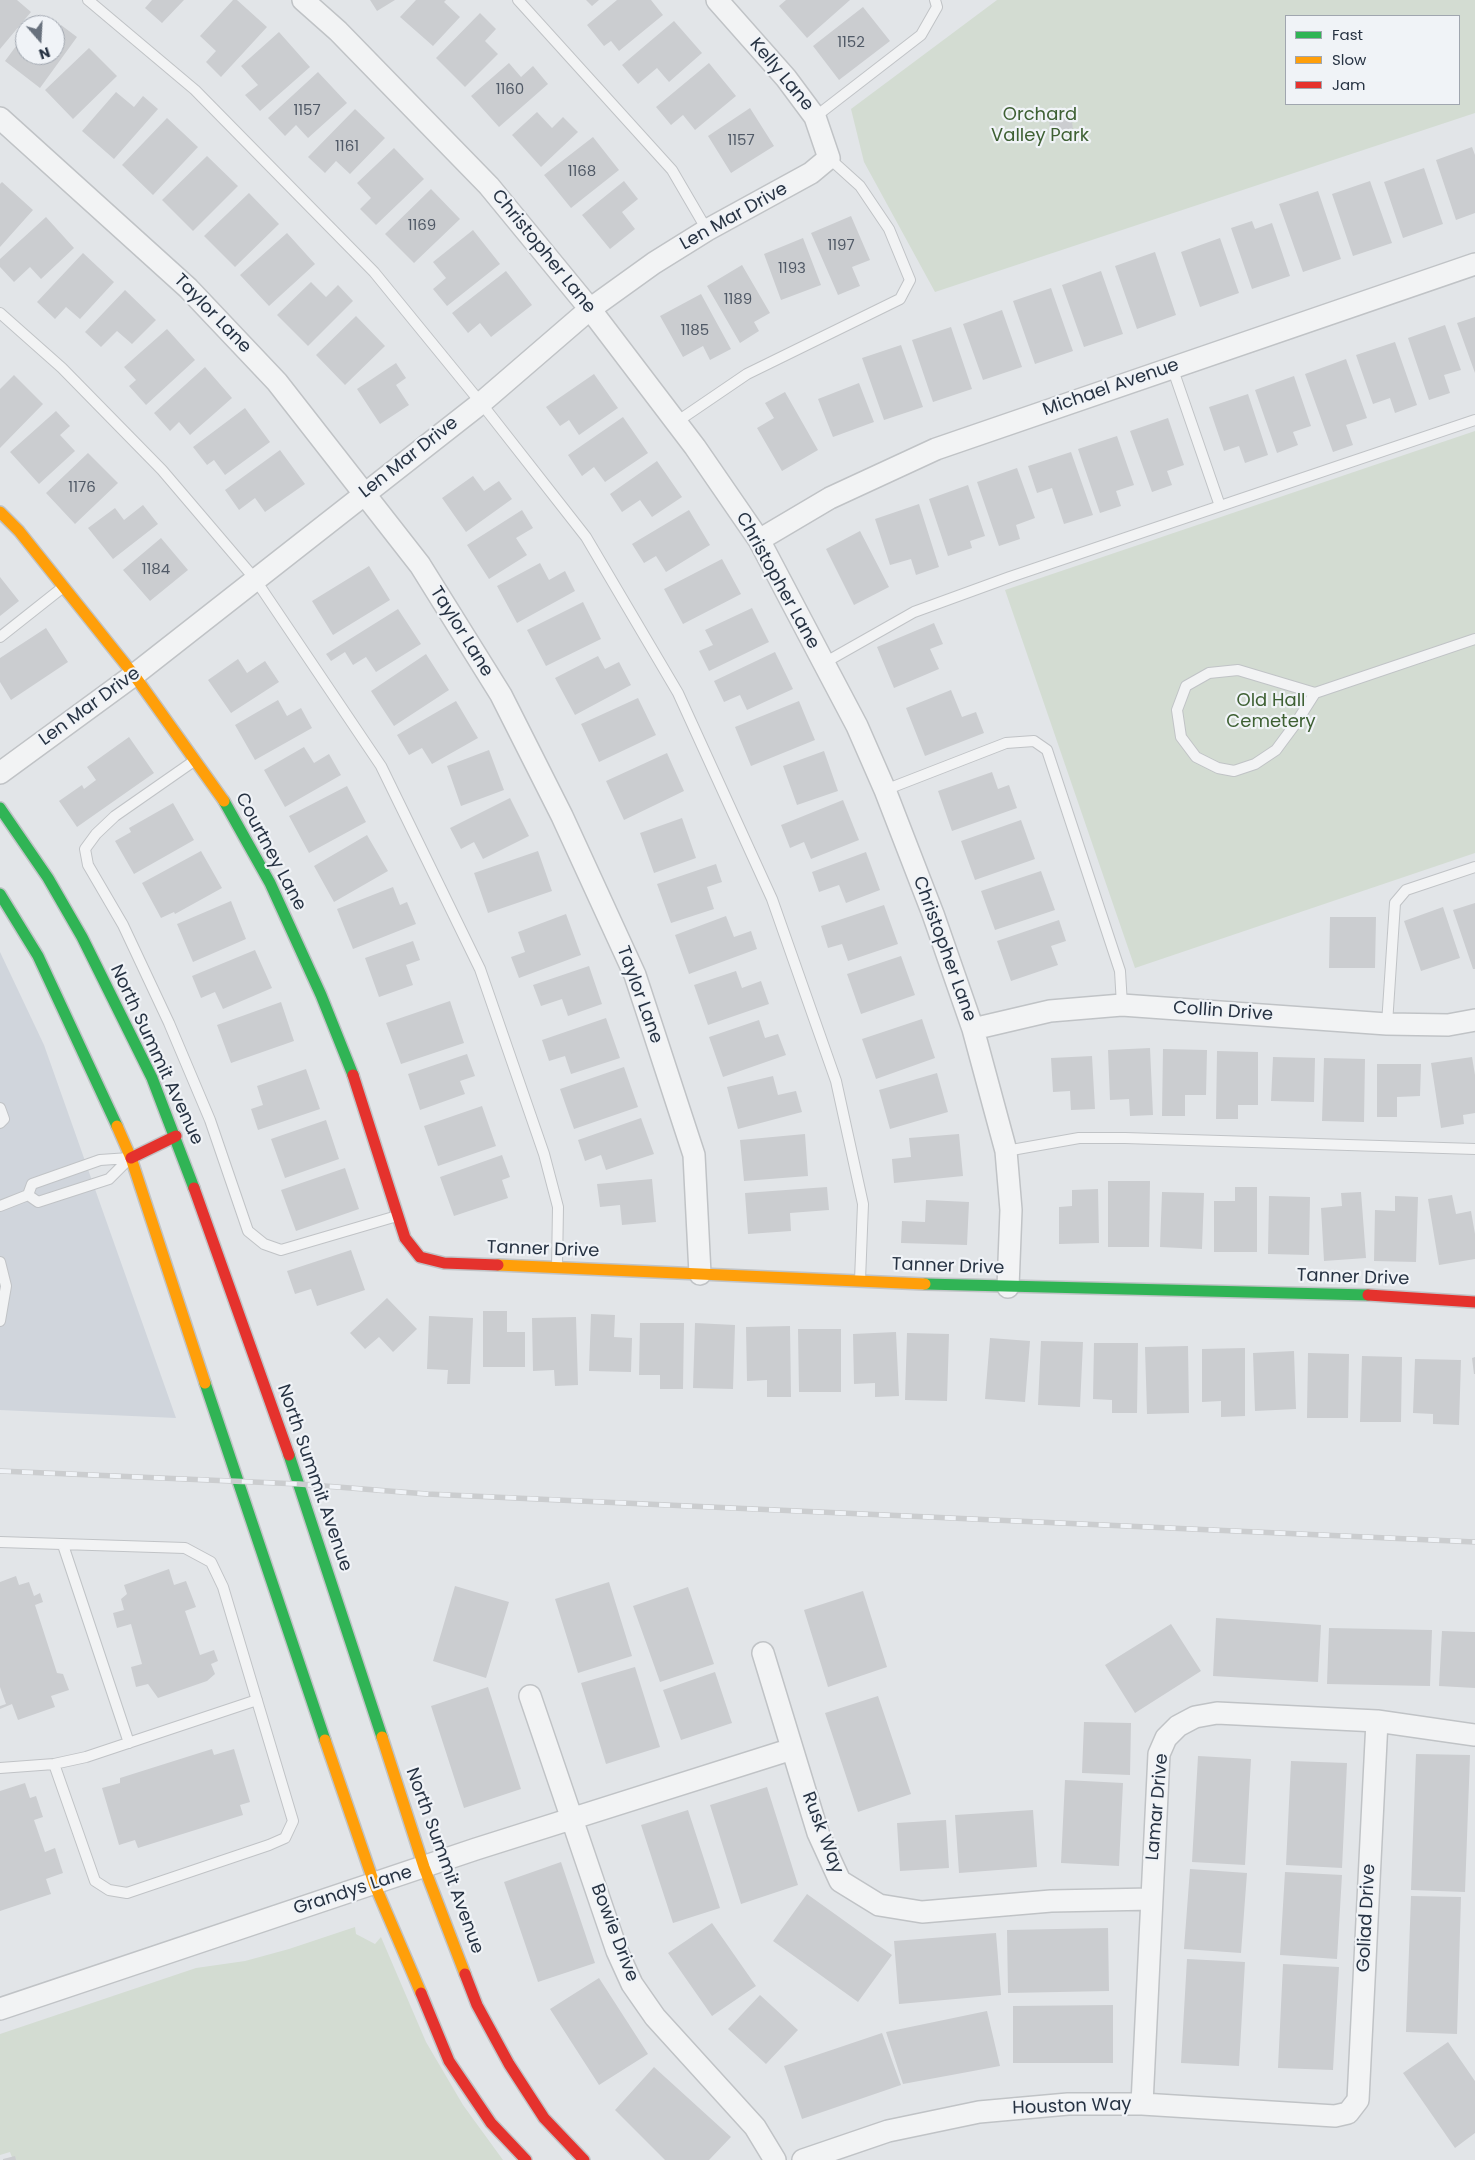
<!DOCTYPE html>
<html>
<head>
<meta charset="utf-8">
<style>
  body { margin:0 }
  #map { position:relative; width:1475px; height:2160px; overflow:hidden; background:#e2e5e8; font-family:Poppins,sans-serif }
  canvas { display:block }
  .legend { position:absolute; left:1285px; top:15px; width:175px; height:90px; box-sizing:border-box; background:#f0f3f7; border:1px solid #a0a6af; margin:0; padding:6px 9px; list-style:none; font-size:15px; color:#273343 }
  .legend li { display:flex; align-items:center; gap:10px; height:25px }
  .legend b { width:25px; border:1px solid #a0a6af }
  .north { position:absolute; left:15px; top:15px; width:50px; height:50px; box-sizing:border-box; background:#f0f3f7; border:1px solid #a0a6af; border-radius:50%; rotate:161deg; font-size:14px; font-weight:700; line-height:20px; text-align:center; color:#273343 }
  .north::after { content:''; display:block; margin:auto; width:18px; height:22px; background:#68717d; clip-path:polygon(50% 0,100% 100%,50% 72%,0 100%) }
</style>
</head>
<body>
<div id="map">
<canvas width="1475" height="2160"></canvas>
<ul class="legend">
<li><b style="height:6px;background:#30b455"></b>Fast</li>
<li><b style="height:6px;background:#ff9f0a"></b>Slow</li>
<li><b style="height:6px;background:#e5322d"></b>Jam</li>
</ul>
<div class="north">N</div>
</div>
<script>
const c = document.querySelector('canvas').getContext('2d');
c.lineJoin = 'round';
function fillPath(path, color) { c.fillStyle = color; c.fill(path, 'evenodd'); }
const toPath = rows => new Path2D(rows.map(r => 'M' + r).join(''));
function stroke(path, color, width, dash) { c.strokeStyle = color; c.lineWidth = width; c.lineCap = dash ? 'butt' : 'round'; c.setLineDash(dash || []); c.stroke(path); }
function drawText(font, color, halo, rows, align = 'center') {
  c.font = font + ' Poppins,sans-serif'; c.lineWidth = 4.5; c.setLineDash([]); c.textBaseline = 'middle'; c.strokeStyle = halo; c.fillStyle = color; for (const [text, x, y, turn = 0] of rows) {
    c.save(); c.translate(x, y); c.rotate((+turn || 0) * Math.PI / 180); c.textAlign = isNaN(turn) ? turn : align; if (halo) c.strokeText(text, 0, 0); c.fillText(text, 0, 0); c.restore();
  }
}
fillPath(toPath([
  [0,952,44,1045,176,1418,0,1410]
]), '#d0d5dc');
fillPath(toPath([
  [997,0,1475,0,1475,113,935,292,864,162,851,109],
  [1286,16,1459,16,1459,104,1286,104],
  [1475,431,1475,853,1135,968,1005,590],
  [355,1927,356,1934,375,1944,381,1937,426,2042,463,2105,503,2160,13,2160,10,2152,0,2155,0,2034,196,1968,245,1961,289,1949]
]), '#d3dcd2');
fillPath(toPath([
  [0,0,17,0,31,12,0,49],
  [152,0,184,0,162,23,145,8],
  [233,0,237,0,267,27,221,77,206,62,216,51,200,36],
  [370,0,395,0,377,11],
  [416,0,446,0,444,2,460,17,433,46,400,17],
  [586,0,599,0,592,6],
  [617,0,651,0,663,15,619,51,611,41,604,46,587,25],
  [786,0,850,0,807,38,779,6],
  [863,7,890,41,839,80,813,46],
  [480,13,496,29,485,41,498,54,465,87,436,58],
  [674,21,702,53,669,82,657,68,638,84,622,65],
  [61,25,77,37,40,88,5,61,25,34,25,55,55,55,55,32],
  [279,32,310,67,260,111,245,95,258,85,241,66],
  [89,48,117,76,73,119,45,90],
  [509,63,521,77,533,66,548,84,499,127,471,96],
  [709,63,736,96,695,130,683,115,671,125,656,107],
  [318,72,347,103,308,138,296,125,285,136,268,118],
  [116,92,134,107,143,96,158,109,114,159,82,131],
  [750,108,774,146,731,173,708,136],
  [355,109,385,138,350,174,336,161,325,173,308,157],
  [1071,109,1073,131,1050,133,1049,111],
  [537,112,552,128,563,117,578,132,541,167,512,135],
  [167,118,198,147,153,195,122,165],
  [593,137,619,170,571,208,544,175],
  [1472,147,1475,155,1475,213,1456,220,1436,160],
  [394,148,424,179,376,225,360,209,371,198,357,183],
  [207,156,238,186,193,231,162,200],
  [1424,168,1443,224,1403,238,1384,182],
  [624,181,638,199,622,212,635,229,610,249,582,215],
  [1370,181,1392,243,1353,256,1332,194],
  [2,182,33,210,0,247,0,184],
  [431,189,460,219,414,263,385,234],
  [1318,191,1341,259,1303,272,1279,204],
  [249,193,279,224,235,267,204,236],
  [851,216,870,260,852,267,860,286,838,295,811,233],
  [46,217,74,248,41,279,30,267,14,282,0,267,0,259],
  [1252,221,1255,229,1272,223,1290,276,1252,289,1231,228],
  [473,230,500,264,447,306,433,289,446,278,433,262],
  [287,233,315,264,269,306,240,275],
  [803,238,821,285,781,300,764,254],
  [1220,238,1239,293,1200,307,1181,252],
  [1155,252,1176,315,1137,329,1115,266],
  [83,253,114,282,80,319,66,307,55,319,37,302],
  [742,265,770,313,754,322,759,331,740,343,707,286],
  [506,271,532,305,491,337,480,323,468,333,452,313],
  [1101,271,1123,334,1084,347,1062,285],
  [311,282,326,297,338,285,353,301,308,346,277,315],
  [1051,288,1073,351,1035,364,1013,301],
  [125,290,156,320,132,344,117,331,101,347,85,332],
  [701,294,731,349,710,360,703,346,683,357,660,316],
  [1002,310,1022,367,983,380,963,324],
  [356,316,385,346,345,385,316,355],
  [1475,317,1475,373,1457,323],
  [1445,325,1461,370,1444,375,1450,393,1429,400,1408,338],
  [951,327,972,389,933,402,912,340],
  [167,329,195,360,146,405,129,386,136,380,124,367],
  [1395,342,1417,405,1395,413,1390,398,1373,404,1356,355],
  [901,345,923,407,884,420,862,358],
  [1346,359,1367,418,1346,425,1353,445,1333,452,1305,374],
  [396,363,406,378,396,385,409,405,380,424,357,389],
  [205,367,232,398,190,435,179,422,170,431,154,413],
  [594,374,618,408,579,435,569,420,560,426,546,407],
  [14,375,43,404,0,448,0,389],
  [1294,376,1311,426,1293,432,1298,445,1277,453,1255,390],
  [859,383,874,422,833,437,818,399],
  [785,392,818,450,782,471,757,428,774,418,765,403],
  [1248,394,1268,455,1245,463,1239,446,1224,451,1209,407],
  [245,408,270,442,225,475,214,460,207,465,193,447],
  [56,411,70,426,60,435,75,451,39,484,10,452],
  [623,417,648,453,605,482,594,467,582,476,568,455],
  [1168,418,1184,465,1167,471,1172,485,1152,492,1130,431],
  [1117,436,1134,485,1116,491,1121,506,1100,513,1078,449],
  [280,450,305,484,265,512,255,498,239,510,225,490],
  [1071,452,1093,515,1064,524,1052,488,1037,493,1028,466],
  [88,453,118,483,75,524,46,493],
  [657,461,682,497,652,517,640,500,622,512,610,494],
  [1017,468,1035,518,1016,525,1020,539,999,546,977,482],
  [473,476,484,491,499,481,512,499,466,532,442,498],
  [968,485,985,536,970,541,972,548,948,556,929,499],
  [919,504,939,567,916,575,911,559,890,565,875,519],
  [143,505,158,524,113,559,88,528,115,508,124,520],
  [522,510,533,528,516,538,527,555,489,579,467,545],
  [689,510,710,545,666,572,656,556,644,563,632,544],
  [860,531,889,587,854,605,826,549],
  [161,538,188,570,150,601,123,570],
  [722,559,741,594,683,624,664,589],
  [540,563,549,580,565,571,575,591,517,623,497,586],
  [369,566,390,600,333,635,312,601],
  [0,577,19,601,0,616],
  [583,602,601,639,546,666,527,630],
  [752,608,769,642,709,671,699,651,713,645,705,630],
  [398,609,421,644,376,672,366,657,353,665,345,652,331,661,326,654],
  [934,623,943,644,930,649,939,669,894,688,877,647],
  [46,628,68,662,11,700,0,682,0,658],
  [775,652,793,689,747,710,740,695,724,702,714,681],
  [426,654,449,690,394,726,371,691],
  [598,656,605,669,619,662,631,685,575,715,555,678],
  [238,659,247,673,265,661,279,682,231,713,208,680],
  [951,690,962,717,976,712,984,733,925,756,906,708],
  [638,698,656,735,599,762,581,724],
  [278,700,287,716,301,708,312,728,255,760,235,725],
  [456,701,478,738,432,764,422,748,409,755,397,735],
  [799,701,815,740,751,766,735,727],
  [129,737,154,773,77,827,59,801,82,785,84,789,96,780,87,767],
  [304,747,314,763,329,754,341,775,285,807,264,770],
  [489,750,504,790,461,806,447,766],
  [824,751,838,791,797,805,783,766],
  [667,753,684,791,624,820,606,781],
  [992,772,998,789,1009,785,1017,808,952,831,938,791],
  [347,786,366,822,309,853,289,816],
  [510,798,529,836,483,859,474,842,461,849,450,828],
  [843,800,859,840,811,859,804,842,790,848,781,825],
  [173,803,194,840,134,874,115,841,131,832,129,828],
  [682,818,696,858,654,873,640,833],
  [1021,820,1035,859,975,880,961,841],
  [367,835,388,871,334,902,314,866],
  [201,851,222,888,175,914,174,912,161,918,142,883],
  [538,851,552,891,488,913,474,873],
  [866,852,880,890,846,903,839,885,819,892,812,872],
  [716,864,722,882,707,887,714,909,671,923,657,884],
  [1041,871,1055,910,995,930,981,891],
  [393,887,400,905,407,902,416,924,353,949,337,909],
  [231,901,246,939,193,962,177,924],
  [1475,903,1475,969,1473,969,1453,910],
  [884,905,898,944,848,961,842,944,828,948,821,926],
  [1443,907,1460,958,1421,971,1404,921],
  [566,914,581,955,519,978,511,957,525,952,518,932],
  [726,916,734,937,751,931,757,949,689,974,675,935],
  [1330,917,1376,917,1375,968,1329,968],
  [1059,920,1066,941,1051,946,1058,965,1011,981,997,941],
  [413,941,420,960,406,965,413,985,379,997,365,958],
  [255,950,272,988,223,1009,215,992,201,998,192,976],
  [901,956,915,995,861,1014,847,974],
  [589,966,602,1004,568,1016,562,999,541,1006,533,985],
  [736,971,742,988,761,981,769,1004,708,1025,694,985],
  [450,1001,464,1043,401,1064,386,1023],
  [281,1002,294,1041,231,1063,217,1025],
  [606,1018,620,1058,571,1074,565,1056,549,1061,542,1040],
  [922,1019,935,1058,876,1079,862,1039],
  [759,1020,765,1038,778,1034,786,1055,723,1077,709,1037],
  [1150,1048,1153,1115,1130,1116,1129,1099,1110,1100,1108,1050],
  [1163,1049,1207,1050,1206,1095,1185,1095,1185,1116,1162,1116],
  [1217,1051,1258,1052,1258,1105,1238,1105,1238,1119,1216,1119],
  [467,1054,475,1076,460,1081,465,1094,420,1110,408,1074],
  [1092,1056,1095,1109,1071,1110,1070,1091,1053,1092,1051,1058],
  [1273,1057,1315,1058,1314,1102,1271,1101],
  [1472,1057,1475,1075,1475,1113,1463,1115,1464,1124,1441,1128,1431,1063],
  [1324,1058,1365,1059,1364,1122,1322,1121],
  [1377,1064,1421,1064,1420,1096,1397,1097,1397,1117,1377,1117],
  [624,1067,638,1107,574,1129,560,1089],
  [306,1069,320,1109,258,1130,251,1109,263,1105,257,1086],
  [937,1073,948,1112,890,1129,879,1090],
  [773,1076,778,1095,796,1091,802,1112,738,1129,727,1087],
  [482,1106,496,1146,438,1166,424,1126],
  [641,1118,654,1154,606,1170,601,1155,585,1161,578,1140],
  [326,1120,339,1159,285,1178,271,1139],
  [805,1134,808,1176,744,1181,740,1140],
  [959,1134,963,1176,894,1183,892,1159,911,1157,909,1138],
  [502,1155,510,1177,502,1180,508,1198,454,1216,440,1177],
  [345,1168,359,1209,296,1231,281,1190],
  [652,1179,656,1222,622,1225,620,1205,600,1207,597,1184],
  [1108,1181,1150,1181,1149,1247,1108,1247],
  [827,1187,829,1210,790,1213,791,1231,748,1234,745,1193],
  [1235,1187,1257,1187,1257,1252,1214,1252,1214,1201,1235,1201],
  [1098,1189,1099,1243,1059,1244,1059,1207,1072,1206,1072,1190],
  [1162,1192,1204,1193,1202,1249,1160,1247],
  [1361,1192,1366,1258,1324,1261,1321,1208,1342,1206,1341,1193],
  [1452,1195,1456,1214,1471,1211,1475,1234,1475,1259,1439,1265,1428,1199],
  [1269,1196,1310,1197,1309,1255,1268,1254],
  [1395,1196,1418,1197,1416,1262,1374,1261,1375,1210,1395,1211],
  [926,1200,969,1202,967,1245,901,1243,902,1221,925,1222],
  [351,1250,365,1290,317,1306,311,1289,295,1294,287,1271],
  [387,1298,417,1329,393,1352,379,1337,365,1349,350,1333],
  [483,1311,507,1311,507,1332,525,1332,525,1367,483,1367],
  [591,1314,615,1315,614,1337,632,1338,631,1372,589,1371],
  [429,1316,473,1318,470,1384,447,1384,448,1370,427,1369],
  [576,1317,578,1385,555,1386,554,1370,533,1371,532,1318],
  [640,1323,684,1323,683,1389,660,1389,660,1375,639,1375],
  [695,1323,735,1325,733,1389,693,1388],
  [790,1326,791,1397,767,1397,767,1380,747,1381,746,1327],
  [798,1329,841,1329,841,1392,799,1392],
  [896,1332,899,1396,875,1397,875,1383,854,1384,853,1334],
  [907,1333,949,1334,947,1401,905,1400],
  [990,1338,1030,1341,1025,1402,985,1399],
  [1041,1341,1083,1342,1080,1407,1038,1405],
  [1094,1343,1138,1343,1137,1413,1112,1413,1112,1400,1093,1399],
  [1188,1346,1189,1413,1147,1414,1145,1347],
  [1245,1348,1245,1416,1221,1417,1221,1401,1202,1402,1202,1349],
  [1294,1351,1296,1409,1255,1411,1253,1353],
  [1308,1353,1349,1354,1348,1418,1307,1418],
  [1362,1356,1402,1357,1401,1422,1360,1422],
  [1475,1357,1475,1374,1474,1374,1472,1358],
  [1415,1359,1461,1360,1459,1425,1433,1424,1433,1414,1413,1413],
  [169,1569,174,1585,186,1581,196,1607,185,1611,200,1655,214,1650,218,1661,211,1664,215,1674,207,1681,158,1698,148,1684,136,1687,131,1667,142,1664,131,1624,117,1628,113,1613,124,1610,121,1599,127,1594,124,1585],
  [16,1576,19,1585,29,1582,34,1596,40,1593,43,1602,35,1605,57,1673,63,1674,69,1690,51,1696,55,1707,18,1720,12,1704,0,1709,0,1706,6,1704,0,1687,0,1582],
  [609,1582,632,1656,578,1673,555,1599],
  [455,1586,509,1602,486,1678,433,1661],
  [688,1587,714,1664,660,1682,633,1606],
  [863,1591,887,1667,828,1687,804,1610],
  [1216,1618,1321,1625,1318,1682,1213,1676],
  [1171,1624,1201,1671,1135,1713,1105,1665],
  [1329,1628,1432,1630,1430,1686,1327,1684],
  [1442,1631,1475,1632,1475,1688,1439,1686],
  [635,1667,660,1747,606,1764,581,1683],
  [715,1672,732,1723,681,1740,663,1690],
  [488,1687,521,1789,464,1808,431,1706],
  [878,1696,911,1794,858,1812,825,1713],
  [1084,1722,1131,1723,1130,1775,1082,1773],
  [212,1749,214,1755,234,1749,250,1802,240,1805,243,1815,138,1848,135,1840,119,1845,102,1788,120,1783,120,1778],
  [1416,1754,1470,1755,1465,1892,1411,1890],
  [1198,1756,1251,1759,1245,1865,1192,1862],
  [1291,1761,1347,1763,1342,1868,1286,1865],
  [1065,1780,1123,1783,1119,1866,1061,1863],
  [25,1783,30,1798,36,1796,43,1817,34,1820,45,1852,55,1848,63,1873,46,1879,51,1894,0,1911,0,1791],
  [767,1787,798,1885,741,1904,710,1805],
  [688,1810,720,1908,673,1923,641,1825],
  [1033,1810,1037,1867,959,1873,955,1815],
  [946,1820,949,1868,900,1871,897,1823],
  [561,1862,595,1963,538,1982,504,1882],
  [1190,1869,1247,1873,1241,1953,1184,1949],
  [1285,1872,1342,1875,1337,1959,1280,1955],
  [807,1894,892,1955,858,2002,773,1941],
  [1411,1896,1461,1897,1457,2034,1406,2032],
  [712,1923,756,1986,712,2016,668,1953],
  [1108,1928,1109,1991,1008,1993,1007,1930],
  [996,1933,1001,1995,899,2004,894,1941],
  [1187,1959,1245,1962,1239,2066,1181,2063],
  [1283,1964,1339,1967,1333,2070,1278,2068],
  [599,1978,648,2054,599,2085,550,2009],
  [760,1995,798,2030,766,2064,728,2029],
  [1113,2005,1113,2063,1013,2063,1013,2006],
  [987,2011,1000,2066,903,2084,886,2032],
  [882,2033,901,2085,802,2119,784,2066],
  [1448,2042,1475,2081,1475,2133,1455,2148,1403,2073],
  [654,2067,731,2137,709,2160,665,2160,615,2110],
  [15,2156,16,2160,3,2160,3,2159]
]), '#cbcdd0');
const lane = toPath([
  [88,0,195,90,374,272,481,403,586,537,678,693,772,899,836,1081,863,1204,860,1280],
  [518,0,672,170,707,230],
  [815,117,921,35,937,7,935,0],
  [0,313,62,368,162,470,255,579,381,766,480,969,544,1154,558,1207,557,1267],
  [1172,367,1220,506],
  [675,423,747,374,900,299,910,280,889,229,860,186,829,158],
  [0,637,62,588],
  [824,663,914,612,1010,577,1475,420],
  [1315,693,1296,723,1276,750,1255,764,1234,771,1218,768,1196,757,1181,737,1177,710,1186,686,1209,673,1238,670,1315,693,1475,639],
  [194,761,115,816,96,834,85,849,88,865,123,925,169,1023,210,1120,248,1231,264,1244,281,1250,397,1216],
  [885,790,1006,743,1034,741,1047,750,1120,971,1122,1005],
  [1387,1024,1395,903,1406,890,1475,867],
  [0,1108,4,1119,0,1123],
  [1006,1151,1079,1138,1125,1138,1475,1149],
  [28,1195,38,1202,109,1179,129,1159],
  [28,1195,32,1184,100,1160,129,1158],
  [0,1206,28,1195],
  [0,1262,6,1286,0,1321],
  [0,1542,185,1548,211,1562,223,1587,293,1821,285,1838,269,1845,127,1893,109,1890,95,1881,54,1764],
  [63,1545,129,1743],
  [0,1768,54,1764,86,1757,257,1700]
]);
const street = toPath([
  [303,0,338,31,489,186,590,309,695,447,759,540,857,726,885,790,933,914,973,1029,1006,1151,1011,1210,1008,1287],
  [0,118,188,288,277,382,420,565,501,695,562,816,635,975,694,1155,700,1274],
  [759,540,830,498,936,449,1475,264],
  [0,773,134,675,481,403,590,309,654,263,707,230,811,173,829,158,815,117,786,78,717,0],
  [973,1029,1050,1011,1122,1005,1387,1024,1448,1025,1475,1020],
  [763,1653,818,1833,840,1881,879,1905,922,1912,1051,1901,1152,1899],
  [530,1696,617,1951,632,1984,655,2017,755,2127,775,2160],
  [0,2009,476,1849,792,1749],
  [1142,2104,1159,1754,1166,1738,1178,1726,1195,1717,1217,1713,1377,1721,1475,1735],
  [803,2160,888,2131,979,2112,1068,2104,1142,2104,1335,2116,1348,2113,1358,2100,1377,1721]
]);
const fast = toPath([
  [224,801,270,883,321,995,353,1075],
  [0,808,48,878,82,937,152,1078,194,1188],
  [0,894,38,956,117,1126],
  [925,1284,1368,1295],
  [205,1383,325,1740],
  [289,1455,382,1737]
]);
const slow = toPath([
  [0,512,19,531,134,675,224,801],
  [117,1126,131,1158,205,1383],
  [498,1265,925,1284],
  [382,1737,424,1867,465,1974],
  [325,1740,374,1883,421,1993]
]);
const jam = toPath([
  [353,1075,405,1238,420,1257,444,1263,498,1265],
  [131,1158,176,1136],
  [194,1188,289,1455],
  [1368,1295,1475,1302],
  [465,1974,477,2005,509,2064,544,2118,584,2160],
  [421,1993,449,2061,491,2123,526,2160]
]);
stroke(lane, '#c0c3c6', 12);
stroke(street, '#c0c3c6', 24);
stroke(fast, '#c0c3c6', 14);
stroke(slow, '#c0c3c6', 14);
stroke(jam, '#c0c3c6', 14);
stroke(lane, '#f2f3f4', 10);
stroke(street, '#f2f3f4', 21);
stroke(fast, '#30b455', 11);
stroke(slow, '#ff9f0a', 11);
stroke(jam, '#e5322d', 11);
const rail = toPath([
  [0,1471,299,1484,427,1494,1475,1542]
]);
stroke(rail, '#cbcdcf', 5.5);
stroke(rail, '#f0f3f7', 4, [11]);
drawText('15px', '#515a67', null, [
  ["1152",851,43],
  ["1160",510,90],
  ["1157",307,111],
  ["1157",741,141],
  ["1161",347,147],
  ["1168",582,172],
  ["1169",422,226],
  ["1197",841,246],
  ["1193",792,269],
  ["1189",738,300],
  ["1185",695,331],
  ["1176",82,488],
  ["1184",156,570]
]);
drawText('18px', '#273343', '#f0f3f7', [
  ["Kelly Lane",781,75,50],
  ["Len Mar Drive",734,217,-29],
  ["Christopher Lane",543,252,51],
  ["Taylor Lane",212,314,46],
  ["Michael Avenue",1111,388,-19],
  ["Len Mar Drive",409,458,-38],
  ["Christopher Lane",777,581,61],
  ["Taylor Lane",461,632,58],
  ["Len Mar Drive",90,707,-36],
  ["Courtney Lane",270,852,62],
  ["Christopher Lane",944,949,70],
  ["Taylor Lane",639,995,70],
  ["Collin Drive",1223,1012,4],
  ["North Summit Avenue",156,1055,65],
  ["Tanner Drive",543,1250,2],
  ["Tanner Drive",948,1267,2],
  ["Tanner Drive",1353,1278,2],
  ["North Summit Avenue",314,1478,71],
  ["Lamar Drive",1158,1807,-85],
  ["Rusk Way",822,1833,69],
  ["North Summit Avenue",444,1861,70],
  ["Grandys Lane",353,1891,-18],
  ["Goliad Drive",1367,1918,-87],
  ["Bowie Drive",614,1933,69],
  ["Houston Way",1072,2107,-2]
]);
drawText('18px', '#3e6033', '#f0f3f7', [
  ["Orchard",1040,115],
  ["Valley Park",1040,136],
  ["Old Hall",1271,701],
  ["Cemetery",1271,722]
]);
</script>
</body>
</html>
